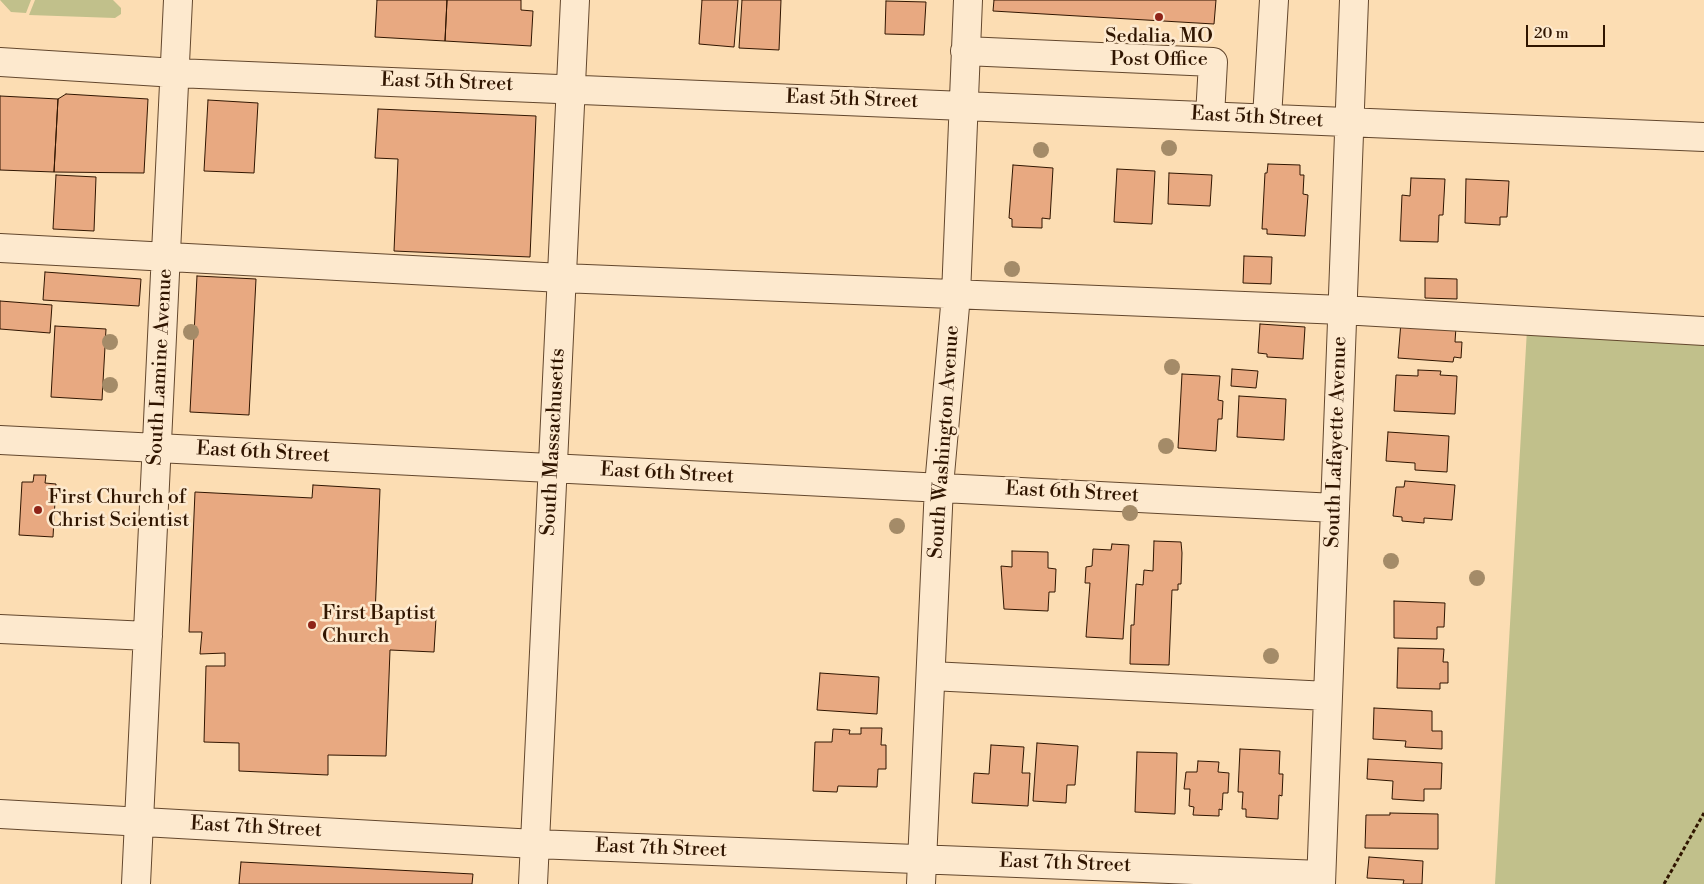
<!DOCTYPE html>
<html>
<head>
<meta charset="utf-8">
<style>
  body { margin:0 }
  #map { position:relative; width:1704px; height:884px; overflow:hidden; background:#fcddb3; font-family:"Libre Bodoni",serif }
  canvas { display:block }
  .scale { position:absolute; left:1526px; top:25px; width:79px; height:22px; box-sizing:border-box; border:2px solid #301500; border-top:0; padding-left:6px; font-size:15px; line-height:18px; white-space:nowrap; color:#301500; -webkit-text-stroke:4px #fde9ce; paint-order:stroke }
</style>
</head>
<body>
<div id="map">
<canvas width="1704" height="884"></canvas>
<div class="scale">20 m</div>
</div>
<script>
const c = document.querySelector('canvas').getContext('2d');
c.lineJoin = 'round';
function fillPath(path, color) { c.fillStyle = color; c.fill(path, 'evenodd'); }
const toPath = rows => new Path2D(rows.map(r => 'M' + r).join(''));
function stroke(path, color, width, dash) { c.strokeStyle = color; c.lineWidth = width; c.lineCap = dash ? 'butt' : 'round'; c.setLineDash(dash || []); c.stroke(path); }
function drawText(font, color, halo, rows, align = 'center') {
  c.font = font + ' "Libre Bodoni",serif'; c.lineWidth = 5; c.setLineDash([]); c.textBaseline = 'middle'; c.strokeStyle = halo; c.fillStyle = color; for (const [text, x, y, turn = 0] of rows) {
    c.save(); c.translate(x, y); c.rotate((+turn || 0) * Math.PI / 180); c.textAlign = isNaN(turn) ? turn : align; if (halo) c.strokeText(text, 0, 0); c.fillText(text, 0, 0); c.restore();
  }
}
fillPath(toPath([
  [0,0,31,0,26,13,11,12],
  [35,0,113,0,121,8,121,14,115,18,29,15],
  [1528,312,1704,322,1704,884,1495,884]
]), '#c1c08b');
const building = toPath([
  [377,0,447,0,445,41,375,37,377,0],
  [447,0,521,0,521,10,533,11,531,46,445,41,447,0],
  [702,0,738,0,734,47,699,44,702,0],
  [742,0,781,0,779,50,739,48,742,0],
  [994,0,1216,0,1214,24,993,11,994,0],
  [886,1,926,2,924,35,885,34,886,1],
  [66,94,148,99,144,173,54,172,58,99,66,94],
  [0,96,58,99,54,172,0,170,0,96],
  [208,100,258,103,254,173,204,171,208,100],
  [378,109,536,116,530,257,394,251,398,159,375,158,378,109],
  [1268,164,1300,165,1300,175,1304,175,1303,194,1308,195,1305,236,1267,234,1267,229,1262,229,1265,173,1267,173,1268,164],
  [1013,165,1053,168,1050,219,1042,218,1042,228,1012,227,1012,219,1009,218,1013,165],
  [1117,169,1155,171,1152,224,1114,222,1117,169],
  [1169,173,1212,175,1210,206,1168,204,1169,173],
  [56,175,96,177,94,231,53,229,56,175],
  [1411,178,1445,179,1443,215,1439,215,1438,242,1400,241,1402,195,1410,196,1411,178],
  [1466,179,1509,181,1507,217,1500,217,1500,225,1465,223,1466,179],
  [1244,256,1272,257,1271,284,1243,283,1244,256],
  [45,272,141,279,139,306,43,300,45,272],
  [197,276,256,279,249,415,190,412,197,276],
  [1425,278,1457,279,1457,299,1425,298,1425,278],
  [0,301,52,305,50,333,0,329,0,301],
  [1401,322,1456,327,1455,342,1462,342,1461,358,1454,357,1453,362,1398,358,1401,322],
  [1260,324,1305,327,1303,359,1267,357,1267,354,1258,353,1260,324],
  [55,326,106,329,102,400,51,397,55,326],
  [1232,369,1258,371,1256,388,1231,386,1232,369],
  [1418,370,1441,371,1440,375,1457,376,1455,414,1394,411,1396,375,1418,376,1418,370],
  [1182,374,1220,376,1218,400,1223,401,1222,419,1218,419,1216,451,1178,448,1182,374],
  [1239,396,1286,399,1284,440,1237,437,1239,396],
  [1388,432,1449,436,1447,472,1415,470,1415,463,1386,461,1388,432],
  [34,475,46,475,45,483,56,484,53,537,19,535,22,482,33,482,34,475],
  [1405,481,1455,485,1452,520,1424,518,1424,523,1402,521,1402,517,1393,516,1396,487,1404,487,1405,481],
  [313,485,380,489,375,616,436,618,434,652,390,650,386,756,328,755,328,775,239,771,239,743,204,742,206,666,225,666,225,653,200,654,202,632,189,632,195,492,312,498,313,485],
  [1154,541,1181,542,1182,553,1181,584,1178,584,1178,590,1172,590,1169,665,1130,664,1131,625,1134,625,1136,584,1143,585,1144,570,1153,571,1154,541],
  [1112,544,1129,545,1123,639,1086,637,1090,583,1085,583,1086,567,1092,566,1093,549,1111,550,1112,544],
  [1012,551,1048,552,1048,568,1056,569,1055,592,1049,592,1048,611,1004,609,1001,566,1012,567,1012,551],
  [1394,601,1445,603,1444,627,1437,627,1437,639,1394,638,1394,601],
  [1398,648,1444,649,1443,662,1448,662,1448,683,1440,683,1440,689,1397,688,1398,648],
  [820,673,879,677,877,714,817,710,820,673],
  [1374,708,1432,711,1432,731,1442,731,1442,749,1405,747,1406,741,1373,739,1374,708],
  [861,728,882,728,881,745,886,745,886,769,878,769,877,787,838,786,837,792,813,791,815,742,832,742,833,729,850,730,849,734,861,734,861,728],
  [1037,743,1078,746,1075,785,1067,785,1066,803,1033,801,1037,743],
  [991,745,1024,747,1022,773,1030,773,1028,806,972,803,974,773,989,774,991,745],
  [1240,749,1280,751,1279,774,1283,774,1282,796,1279,795,1278,819,1246,817,1246,809,1242,809,1243,792,1238,792,1240,749],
  [1137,752,1177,753,1175,814,1135,812,1137,752],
  [1368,759,1442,763,1441,789,1424,789,1424,801,1392,799,1393,781,1367,779,1368,759],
  [1198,761,1219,762,1218,772,1229,773,1228,793,1223,793,1222,810,1219,809,1219,816,1193,815,1194,807,1189,806,1190,789,1184,789,1186,772,1197,772,1198,761],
  [1390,813,1438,814,1438,849,1365,848,1366,815,1390,815,1390,813],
  [1369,857,1423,861,1422,884,1403,884,1404,880,1367,878,1369,857],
  [241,862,473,874,472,884,239,884,241,862]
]);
fillPath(building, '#e8a981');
stroke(building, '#301500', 1);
const minor = toPath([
  [965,51,1213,62,1210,116],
  [0,62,176,73,1704,137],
  [1267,118,1274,0],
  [0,248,562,278,1342,310,1704,331],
  [0,440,1335,508],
  [0,629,148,636],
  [931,676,1328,696],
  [0,814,535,844,1321,875],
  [136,884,178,0],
  [533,884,575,0],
  [921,884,939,486,956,295,968,0],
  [1321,884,1354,0]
]);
stroke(minor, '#63472d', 30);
stroke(toPath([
  [1664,884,1704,813]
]), '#301500', 3, [4, 2.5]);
stroke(minor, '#fde9ce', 28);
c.fillStyle = '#a48b68';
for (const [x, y] of [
  [1169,148],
  [1041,150],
  [1012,269],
  [191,332],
  [110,342],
  [1172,367],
  [110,385],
  [1166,446],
  [1130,513],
  [897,526],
  [1391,561],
  [1477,578],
  [1271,656]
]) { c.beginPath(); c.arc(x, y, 8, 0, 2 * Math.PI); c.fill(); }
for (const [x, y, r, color] of [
  [1159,17,5,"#8f2418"],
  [38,510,5,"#8f2418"],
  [312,625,5,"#8f2418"]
]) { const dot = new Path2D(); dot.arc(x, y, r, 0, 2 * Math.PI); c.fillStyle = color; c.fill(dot); stroke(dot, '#fde9ce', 2); }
drawText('20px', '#301500', '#fde9ce', [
  ["Sedalia, MO",1159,37,"center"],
  ["Post Office",1159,60,"center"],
  ["First Church of",48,498],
  ["Christ Scientist",48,521],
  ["First Baptist",322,614],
  ["Church",322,637]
], 'left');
drawText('20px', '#301500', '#fde9ce', [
  ["East 5th Street",447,83,2],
  ["East 5th Street",852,100,2],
  ["East 5th Street",1257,118,3],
  ["South Lamine Avenue",161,367,-87],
  ["South Massachusetts",554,442,-87],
  ["South Washington Avenue",945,442,-86],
  ["South Lafayette Avenue",1337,442,-88],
  ["East 6th Street",263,453,3],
  ["East 6th Street",667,474,3],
  ["East 6th Street",1072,493,3],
  ["East 7th Street",256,828,3],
  ["East 7th Street",661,849,2],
  ["East 7th Street",1065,864,2]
]);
</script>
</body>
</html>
